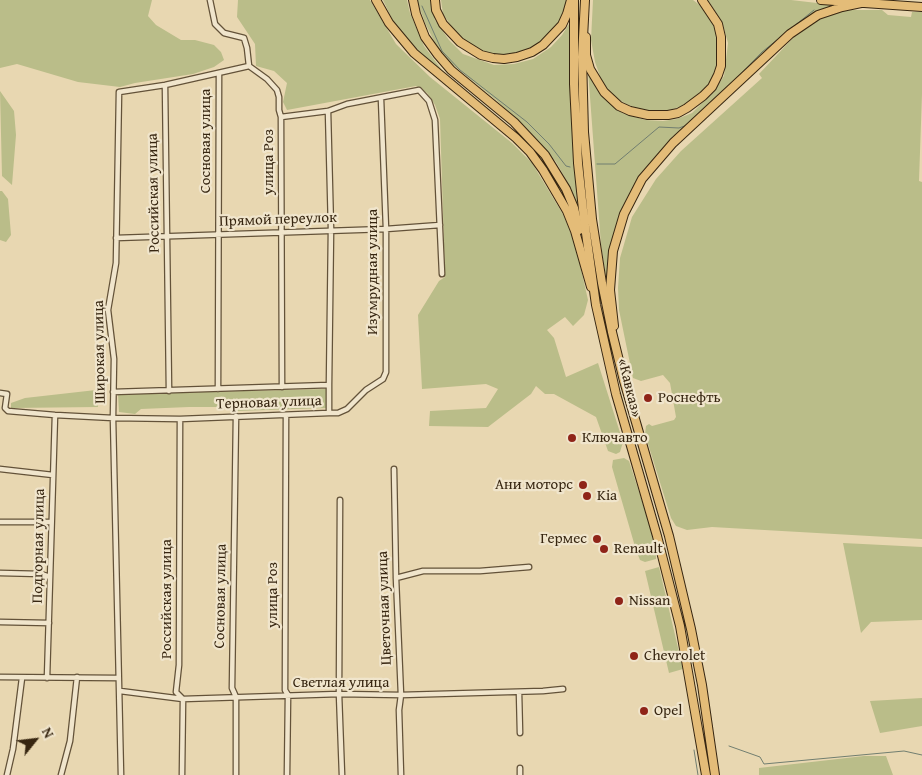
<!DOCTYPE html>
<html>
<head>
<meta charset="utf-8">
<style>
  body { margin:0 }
  #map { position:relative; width:922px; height:775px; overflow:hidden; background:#e8d7b1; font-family:"Gentium Book Plus",serif }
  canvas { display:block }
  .north { position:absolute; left:10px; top:715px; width:50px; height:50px; -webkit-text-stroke:4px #f0e5cc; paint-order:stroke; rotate:61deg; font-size:14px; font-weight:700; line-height:20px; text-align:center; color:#372611 }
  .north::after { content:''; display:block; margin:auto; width:18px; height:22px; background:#372611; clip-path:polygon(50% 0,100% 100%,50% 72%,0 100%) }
</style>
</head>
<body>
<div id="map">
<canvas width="922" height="775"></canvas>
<div class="north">N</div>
</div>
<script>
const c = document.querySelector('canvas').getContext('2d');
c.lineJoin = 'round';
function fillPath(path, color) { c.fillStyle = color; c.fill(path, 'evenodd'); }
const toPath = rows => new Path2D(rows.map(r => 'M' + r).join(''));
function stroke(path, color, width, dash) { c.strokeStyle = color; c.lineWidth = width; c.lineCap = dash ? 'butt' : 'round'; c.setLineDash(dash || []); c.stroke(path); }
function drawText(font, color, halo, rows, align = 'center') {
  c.font = font + ' "Gentium Book Plus",serif'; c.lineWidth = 4.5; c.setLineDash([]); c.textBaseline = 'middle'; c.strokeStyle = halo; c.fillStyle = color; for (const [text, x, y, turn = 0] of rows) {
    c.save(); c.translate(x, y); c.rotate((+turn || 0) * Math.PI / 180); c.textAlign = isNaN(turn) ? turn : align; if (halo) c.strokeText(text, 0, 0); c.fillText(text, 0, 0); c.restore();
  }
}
fillPath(toPath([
  [0,0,152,0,148,16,156,25,181,40,195,40,214,45,221,52,224,60,214,67,193,74,135,83,120,87,78,82,17,64,0,68],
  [238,0,370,0,396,44,430,77,512,143,532,163,564,216,576,247,588,300,584,315,573,326,565,317,547,330,554,338,566,377,598,363,623,442,620,452,616,454,608,451,596,417,554,394,545,394,536,386,531,394,488,427,429,426,430,411,486,408,498,389,486,384,422,389,418,315,439,281,445,277,440,119,435,105,427,93,416,86,287,110,283,102,287,83,274,71,256,66,255,44,237,17],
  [383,0,407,0,410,13,424,46,442,70,420,54,393,21],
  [417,0,430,0,435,20,449,40,463,54,494,65,514,64,533,59,551,47,562,35,571,21,573,131,579,211,568,183,556,162,530,132,496,100,453,65,438,49,425,23],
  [441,0,567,0,566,6,560,22,548,39,533,50,514,56,495,57,476,50,460,39,443,14],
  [593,0,693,0,701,6,715,27,719,46,715,75,707,87,683,106,666,111,651,111,639,109,626,104,613,96,602,82,595,62,591,40],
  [708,0,791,0,834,5,819,12,764,55,654,159,636,182,607,284,601,245,588,70,606,98,622,113,645,120,663,121,677,119,692,113,714,91,724,76,728,43,722,22],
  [851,10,882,10,888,15,911,17,912,12,922,12,922,94,919,181,922,182,922,539,712,527,687,530,676,526,671,518,645,434,646,426,649,424,652,426,674,420,676,417,670,383,663,375,641,381,633,378,619,310,618,288,620,258,632,217,656,179,681,151,762,78,759,74,793,38,808,26,822,18,837,11],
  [0,91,14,111,16,135,12,185,2,176],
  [0,191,2,191,8,199,11,235,6,242,0,240],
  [327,389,327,408,236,411,222,407,189,407,141,409,135,414,119,412,118,394],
  [96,390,98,407,11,408,11,403,25,398],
  [624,458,629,461,656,544,656,559,645,562,640,560,636,550,612,467,613,460],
  [843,543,922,547,922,620,871,622,861,633],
  [659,567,683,669,669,673,645,571],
  [922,698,922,726,880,733,870,701],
  [864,756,886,756,893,775,759,775,759,768]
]), '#babd89');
stroke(toPath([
  [422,6,442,51,460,70,527,122,549,144,566,166,570,167],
  [729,86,762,52,814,10],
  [597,164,615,164,659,127,679,128,687,125],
  [729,746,760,757,764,764,904,751,922,755],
  [694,750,698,775]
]), '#717e70', 1);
const minor = toPath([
  [210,0,215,24,224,33,244,38,247,48,249,66,267,79,277,90,279,97,279,110,281,117,328,111,347,104,419,90,429,101,435,120,442,274],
  [165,85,169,391],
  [328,111,331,229,329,385],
  [281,117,282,387],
  [116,238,386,229,440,225],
  [218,389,219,74],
  [0,393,7,394,5,408,8,411,55,415,113,418,180,419,329,413,329,385,113,392],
  [329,413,338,413,347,409,366,390,383,379,386,372,386,229,381,99],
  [286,415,285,690,288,695,287,775],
  [180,419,179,665,176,692,183,699,182,775],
  [0,469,53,475],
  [394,469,396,578,401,695,399,710,401,775],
  [340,500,339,694,342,775],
  [0,522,50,522],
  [0,573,41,574,50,577],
  [396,578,423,571,480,571,529,567],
  [0,622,49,623],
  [0,677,118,678],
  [47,678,55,415],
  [120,691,183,699,339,694,401,695,543,691,563,689],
  [519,692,520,733],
  [520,768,520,775],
  [7,775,13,749,22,678],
  [61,775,70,741,77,677],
  [121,775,113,418,114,359,108,310,116,263,119,92,165,85,249,66],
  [236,775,236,697,232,688,236,416]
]);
const primary = toPath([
  [376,0,389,23,414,53,516,138,530,152,543,170,567,211,575,231,591,287],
  [413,0,416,14,425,37,438,55,451,70,514,122,545,155,566,189,574,208,579,230],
  [435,0,436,10,443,24,460,42,481,55,493,58,504,59,517,57,532,52,543,45,562,25,567,14,571,0],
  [821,0,922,7],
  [586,37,586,55,590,69,604,92,619,106,630,111,648,115,668,115,678,113,687,108,703,96,712,87,718,75,721,66,721,37,718,24,702,0],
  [614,326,610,290,613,251,624,214,642,179,673,143,790,34,818,15,842,7,861,3]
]);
const trunk = toPath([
  [574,0,574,84,578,163,584,219,596,305,616,394,657,536,680,626,706,775],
  [585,0,582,57,584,132,592,219,602,283,612,332,624,381,669,536,691,629,702,685,715,775]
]);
stroke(minor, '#635239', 7);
stroke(primary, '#372611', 10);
stroke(trunk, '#372611', 10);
stroke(minor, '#f0e5cc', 4.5);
stroke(primary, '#e4bc78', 8);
stroke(trunk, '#e4bc78', 8);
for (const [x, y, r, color] of [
  [648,398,5,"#8f2418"],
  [572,438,5,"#8f2418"],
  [583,485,5,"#8f2418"],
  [587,496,5,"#8f2418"],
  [597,539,5,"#8f2418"],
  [604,549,5,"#8f2418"],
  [619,601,5,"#8f2418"],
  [634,656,5,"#8f2418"],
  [644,711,5,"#8f2418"]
]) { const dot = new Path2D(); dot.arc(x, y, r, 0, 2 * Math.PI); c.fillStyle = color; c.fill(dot); stroke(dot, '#f0e5cc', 2); }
drawText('15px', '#372611', '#f0e5cc', [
  ["Сосновая улица",206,141,-90],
  ["улица Роз",269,162,-90],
  ["Российская улица",154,193,-91],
  ["Прямой переулок",278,220,-2],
  ["Изумрудная улица",373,272,-90],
  ["Широкая улица",100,352,-91],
  ["«Кавказ»",629,388,76],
  ["Терновая улица",269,403,-2],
  ["Подгорная улица",39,546,-89],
  ["улица Роз",273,595,-90],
  ["Сосновая улица",221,596,-89],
  ["Российская улица",167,599,-90],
  ["Цветочная улица",385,608,-92],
  ["Светлая улица",341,683]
]);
drawText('15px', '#372611', '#f0e5cc', [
  ["Роснефть",658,398],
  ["Ключавто",582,438],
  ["Ани моторс",573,485,"right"],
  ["Kia",597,496],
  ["Гермес",587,539,"right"],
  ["Renault",614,549],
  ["Nissan",629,601],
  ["Chevrolet",644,656],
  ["Opel",654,711]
], 'left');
</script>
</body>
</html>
